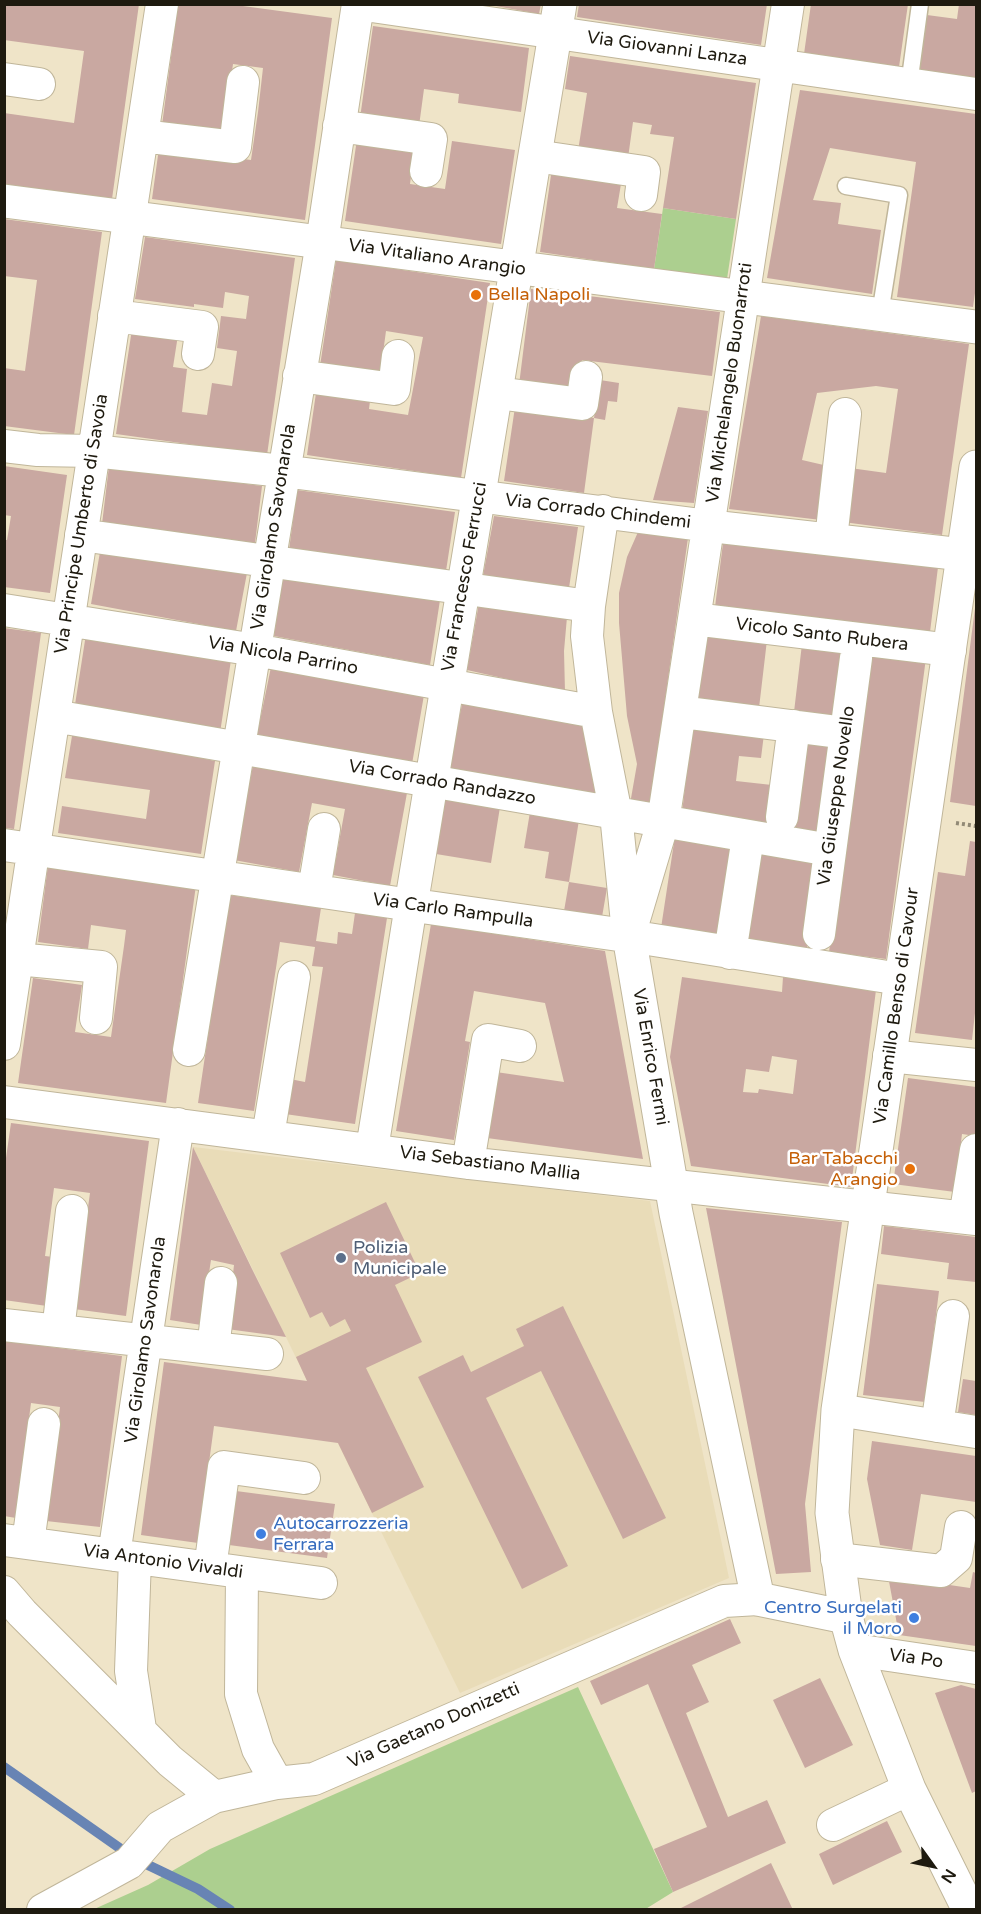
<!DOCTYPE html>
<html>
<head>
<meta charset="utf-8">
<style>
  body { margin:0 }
  #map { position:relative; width:981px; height:1914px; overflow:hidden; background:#efe4c8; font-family:"Varela Round",sans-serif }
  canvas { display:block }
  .frame { position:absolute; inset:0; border:6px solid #1e1a0f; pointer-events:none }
  .north { position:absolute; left:903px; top:1836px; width:60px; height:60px; -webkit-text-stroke:4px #fff; paint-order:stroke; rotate:123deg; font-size:16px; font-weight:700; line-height:24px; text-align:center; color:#1e1a0f }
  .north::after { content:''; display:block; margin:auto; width:21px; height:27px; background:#1e1a0f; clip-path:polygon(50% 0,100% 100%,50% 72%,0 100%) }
</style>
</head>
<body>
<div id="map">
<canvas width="981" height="1914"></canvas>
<div class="frame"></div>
<div class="north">N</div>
</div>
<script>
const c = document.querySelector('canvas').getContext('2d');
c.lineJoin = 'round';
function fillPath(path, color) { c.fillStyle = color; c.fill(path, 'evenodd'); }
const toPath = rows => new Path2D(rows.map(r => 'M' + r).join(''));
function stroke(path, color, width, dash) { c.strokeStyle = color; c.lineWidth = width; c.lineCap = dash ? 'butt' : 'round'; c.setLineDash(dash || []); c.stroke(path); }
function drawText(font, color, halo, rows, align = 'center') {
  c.font = font + ' "Varela Round",sans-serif'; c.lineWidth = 5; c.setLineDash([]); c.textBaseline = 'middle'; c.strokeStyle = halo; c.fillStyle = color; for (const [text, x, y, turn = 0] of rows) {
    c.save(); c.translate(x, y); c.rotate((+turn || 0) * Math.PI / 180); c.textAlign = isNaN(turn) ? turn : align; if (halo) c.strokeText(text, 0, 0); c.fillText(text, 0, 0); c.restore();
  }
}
fillPath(toPath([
  [193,1147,650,1201,729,1578,460,1693]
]), '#e9dcb8');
fillPath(toPath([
  [663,208,736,219,727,279,654,269],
  [578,1687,673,1892,644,1910,92,1910,148,1885,210,1849]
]), '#accf8f');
stroke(toPath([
  [4,1767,121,1849],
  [148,1865,198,1889,230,1910]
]), '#6884b4', 10);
fillPath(toPath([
  [4,4,139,4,112,199,4,184,4,113,74,123,84,51,4,40],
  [178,4,228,4,332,18,305,220,152,199,159,148,251,160,258,112,263,68,233,64,223,134,162,125],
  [485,4,541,4,539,14],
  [579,4,767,4,761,45,577,17],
  [811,4,908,4,899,67,804,54],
  [959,4,976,4,976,78,919,70,927,15,957,19],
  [373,26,529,48,521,112,458,103,459,94,424,89,419,126,360,118],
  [570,56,756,83,736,219,663,208,674,137,650,134,652,125,633,122,628,158,578,151,587,93,565,89],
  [800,90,976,114,976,286,973,307,897,297,916,162,830,148,813,200,841,203,838,224,881,230,872,294,767,278],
  [357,139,415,147,410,184,445,189,452,141,515,150,501,244,345,221],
  [552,168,622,178,617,208,662,214,654,269,540,252],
  [4,219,102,232,74,435,4,426,4,368,25,371,37,280,4,276],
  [145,237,295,258,267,455,116,434,132,329,178,335,173,367,187,369,182,412,207,415,212,383,232,386,237,351,217,348,221,316,246,319,249,296,225,292,223,308,194,304,194,307,135,299],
  [336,260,490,283,461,478,307,455,316,393,370,401,369,409,408,415,423,337,386,331,380,375,320,366],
  [531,289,720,312,712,376,582,360,577,393,519,385],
  [761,316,969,344,942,535,843,522,850,468,886,473,898,389,876,386,817,393,802,460,828,466,821,520,729,509],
  [600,380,619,383,617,402,608,401,605,420,594,418],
  [515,407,594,418,584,493,504,481],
  [678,407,708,411,694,503,653,500],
  [4,466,67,475,50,593,4,587,4,540,7,540,11,516,4,515],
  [109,466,262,486,255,543,102,524],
  [297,490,455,512,446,571,289,550],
  [494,516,578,527,569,588,483,576],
  [638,532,688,538,650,806,630,804,637,764,627,716,619,623,619,593,627,557],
  [723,543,938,567,930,632,715,607],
  [100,552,247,573,236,631,91,604],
  [283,577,440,600,430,665,274,636],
  [479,603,567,617,564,651,565,692,467,670],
  [975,608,976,608,976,806,950,802],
  [4,628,41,633,14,829,4,828],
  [706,633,767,640,759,708,698,701],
  [86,634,231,660,220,733,74,711],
  [802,644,848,650,840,717,794,712],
  [869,651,926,658,886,959,829,952],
  [271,667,424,695,412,764,257,735],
  [463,700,583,726,596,796,448,768],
  [692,725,764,734,761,758,739,756,736,781,772,785,768,823,682,813],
  [73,730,215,761,201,854,58,833,62,806,146,819,150,790,65,778],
  [803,742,835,747,823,834,791,830],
  [253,765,407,793,390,886,333,875,345,809,312,803,299,872,234,860],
  [445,798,500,807,491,863,436,854],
  [530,812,579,820,569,882,545,878,549,852,524,848],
  [675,836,733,845,719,937,661,928],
  [970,841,976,842,976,1004,972,1040,915,1033,938,872,965,876],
  [755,851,821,860,807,948,741,939],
  [48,865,196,885,166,1103,18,1083,33,978,82,985,75,1032,111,1037,124,946,126,930,91,925,88,949,38,942],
  [569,882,607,888,602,917,564,911],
  [229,895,321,908,316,941,337,944,338,932,352,934,355,913,387,918,355,1124,285,1114,290,1079,305,1082,323,967,312,966,315,947,280,942,254,1111,198,1103],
  [431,924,605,951,643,1159,487,1138,496,1072,564,1082,545,1003,474,991,465,1041,470,1042,454,1140,396,1131],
  [682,977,782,992,783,977,876,990,851,1187,691,1166,670,1057],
  [772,1056,797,1060,793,1094,759,1089,758,1093,743,1092,746,1069,769,1072],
  [908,1078,976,1087,976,1136,962,1134,955,1192,893,1184],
  [11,1123,149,1141,126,1316,74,1309,90,1193,54,1188,45,1256,53,1257,47,1306,4,1300,4,1172],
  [193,1147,252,1269,286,1337,227,1329,234,1265,211,1260,201,1325,170,1320],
  [386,1202,420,1273,395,1285,422,1342,366,1368,424,1487,372,1513,338,1443,214,1426,198,1543,141,1535,164,1362,307,1381,296,1357,351,1331,345,1319,330,1327,322,1312,310,1318,280,1253],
  [706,1208,842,1222,805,1504,811,1572,776,1574],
  [884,1226,976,1237,976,1282,947,1279,949,1263,881,1254],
  [877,1284,939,1291,925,1402,863,1395],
  [563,1306,666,1518,623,1539,541,1371,486,1398,568,1566,522,1589,418,1377,463,1355,471,1372,524,1346,516,1329],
  [4,1341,122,1356,100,1527,46,1521,60,1407,31,1403,16,1518,4,1516],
  [963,1379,976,1381,976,1415,958,1412],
  [872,1441,976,1456,976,1502,921,1494,912,1550,880,1545,867,1479],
  [236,1491,335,1504,327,1558,229,1545],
  [973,1572,976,1573,976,1646,899,1635,888,1576,970,1588],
  [730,1619,741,1643,692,1665,709,1702,686,1713,728,1817,767,1800,786,1843,673,1892,654,1849,707,1827,648,1684,601,1705,590,1681],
  [820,1678,853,1745,805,1768,773,1700],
  [961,1685,976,1689,976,1791,972,1793,935,1693],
  [887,1821,902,1852,833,1885,819,1854],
  [771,1863,793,1910,677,1910]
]), '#c9a8a1');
const lane = toPath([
  [909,85,920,4],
  [846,186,899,195,880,314]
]);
const street = toPath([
  [358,4,976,94],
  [4,79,39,84],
  [339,126,431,139,426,171],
  [142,136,235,147,243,82],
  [535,156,644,172,641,195],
  [114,316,202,327,198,354],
  [299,376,394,389,398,356],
  [497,393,582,404,586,377],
  [4,446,38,450,93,451,283,471,709,526,976,556],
  [603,511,589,606,587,636,596,712,616,814,627,923],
  [81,535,589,606],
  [831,539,845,414],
  [4,610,255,650,596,712],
  [694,619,950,650],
  [681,712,846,733],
  [54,716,830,850],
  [782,817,794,726],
  [4,845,411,905,372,1149],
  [314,890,324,829],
  [819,934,856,658],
  [629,936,663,822,788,4],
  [629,936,900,979],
  [730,953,748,837],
  [17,959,101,967,96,1018],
  [4,1044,162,4],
  [189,1050,322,242,358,4],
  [889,1056,976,1065],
  [4,1102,468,1163,976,1219],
  [268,1136,294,977],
  [468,1163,488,1040,520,1046],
  [965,1217,976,1150],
  [4,1325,267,1354],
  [58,1331,72,1211],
  [213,1348,221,1283],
  [838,1410,976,1432],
  [937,1426,953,1316],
  [4,1540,321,1583],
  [28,1543,44,1424],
  [114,1555,178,1124],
  [135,1558,131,1671,140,1729],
  [837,1559,941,1571,956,1558,961,1527],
  [210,1568,224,1467,304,1478],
  [242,1573,241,1694,258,1749,277,1783],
  [4,1592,22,1613,170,1761,214,1797],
  [855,1650,976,1668],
  [833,1825,909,1789],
  [43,1910,129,1863,160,1827,214,1797,277,1783,314,1779,724,1601,758,1599]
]);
const secondary = toPath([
  [560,4,411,905,629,936,676,1213,758,1599,846,1617],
  [4,201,976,327],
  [969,1910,909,1789,855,1650,846,1617,832,1513,838,1410,976,467]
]);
stroke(lane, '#c0b69a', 19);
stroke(street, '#c0b69a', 34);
stroke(secondary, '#c0b69a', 35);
stroke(toPath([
  [956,823,976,826]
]), '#928a76', 4, [3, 3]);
stroke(lane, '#fff', 16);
stroke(street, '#fff', 32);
stroke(secondary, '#fff', 33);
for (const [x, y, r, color] of [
  [476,295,6,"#e8710a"],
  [910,1169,6,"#e8710a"],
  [341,1258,6,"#5c6f8a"],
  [261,1534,6,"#3f7fe0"],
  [914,1618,6,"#3f7fe0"]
]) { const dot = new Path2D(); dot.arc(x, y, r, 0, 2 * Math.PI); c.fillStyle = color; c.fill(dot); stroke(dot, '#fff', 2); }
drawText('18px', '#1e1a0f', '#fff', [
  ["Via Giovanni Lanza",667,49,8],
  ["Via Vitaliano Arangio",437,258,8],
  ["Via Michelangelo Buonarroti",730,383,-82],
  ["Via Corrado Chindemi",598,512,7],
  ["Via Principe Umberto di Savoia",82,524,-81],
  ["Via Girolamo Savonarola",274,527,-81],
  ["Via Francesco Ferrucci",465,577,-80],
  ["Vicolo Santo Rubera",822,635,7],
  ["Via Nicola Parrino",283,656,10],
  ["Via Corrado Randazzo",442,783,10],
  ["Via Giuseppe Novello",837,796,-82],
  ["Via Carlo Rampulla",453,911,8],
  ["Via Camillo Benso di Cavour",897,1006,-82],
  ["Via Enrico Fermi",650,1057,80],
  ["Via Sebastiano Mallia",490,1164,7],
  ["Via Girolamo Savonarola",146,1340,-82],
  ["Via Antonio Vivaldi",163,1562,8],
  ["Via Po",916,1659,8],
  ["Via Gaetano Donizetti",434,1726,-24]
]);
drawText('18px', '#c56008', '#fff', [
  ["Bella Napoli",488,295],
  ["Bar Tabacchi",898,1159,"right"],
  ["Arangio",898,1180,"right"]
], 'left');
drawText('18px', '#4e5e75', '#fff', [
  ["Polizia",353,1248],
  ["Municipale",353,1269]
], 'left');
drawText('18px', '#366cbe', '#fff', [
  ["Autocarrozzeria",273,1524],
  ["Ferrara",273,1545],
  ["Centro Surgelati",902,1608,"right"],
  ["il Moro",902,1629,"right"]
], 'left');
</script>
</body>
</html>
